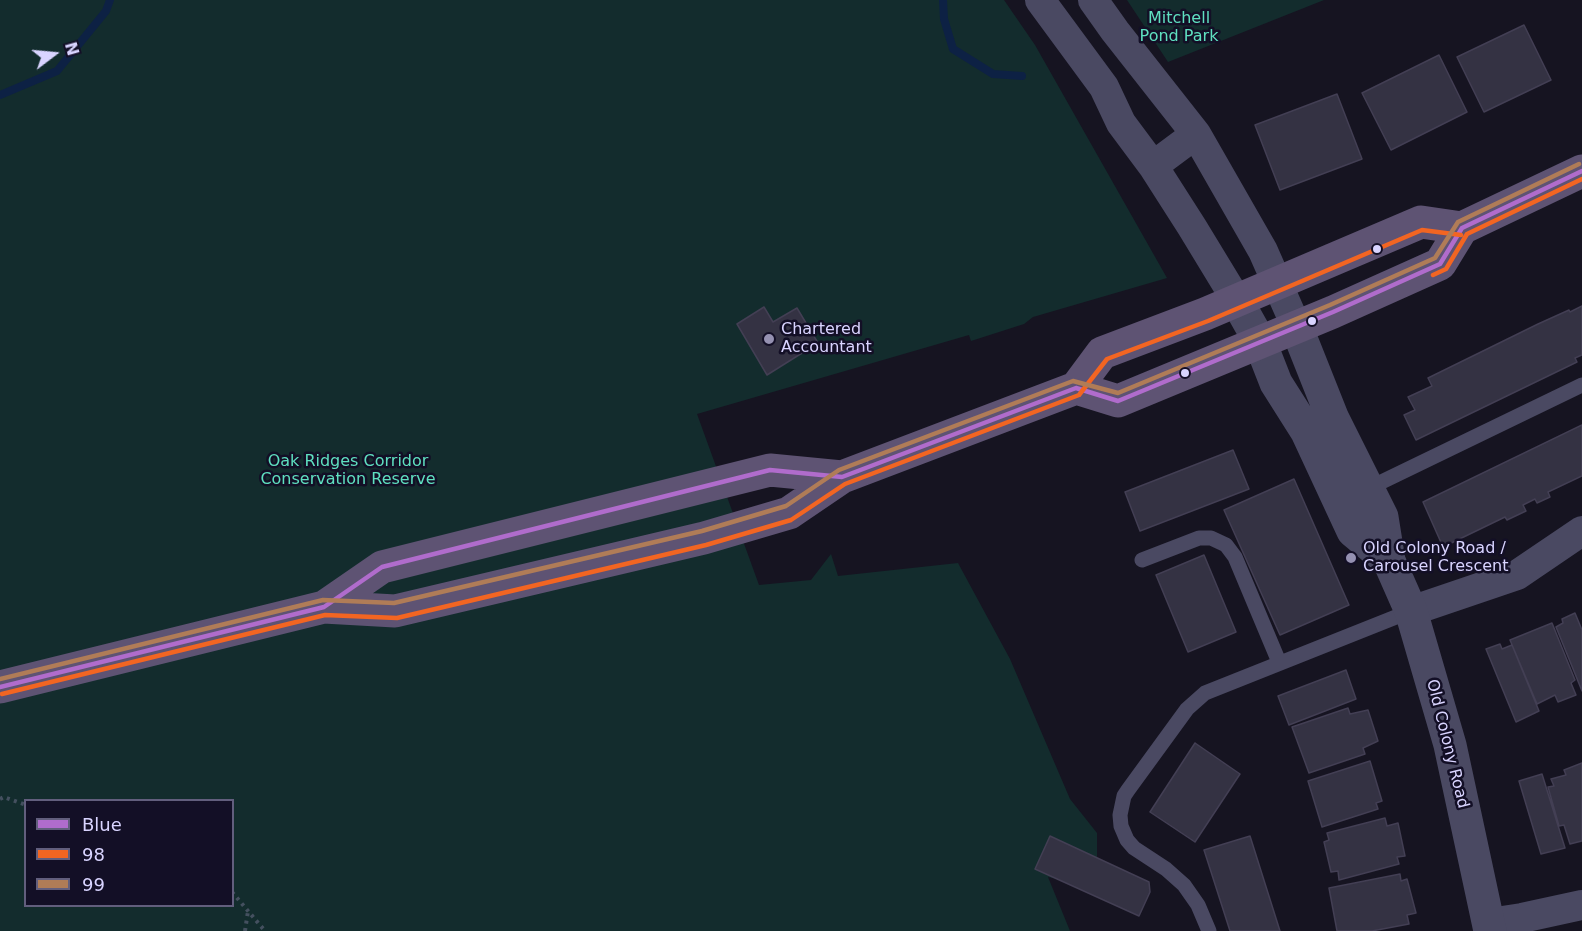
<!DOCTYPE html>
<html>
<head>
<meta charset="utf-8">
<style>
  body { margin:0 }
  #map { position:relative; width:1582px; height:931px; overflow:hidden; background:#161421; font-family:"DejaVu Sans",sans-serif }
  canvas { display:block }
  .legend { position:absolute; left:24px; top:799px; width:210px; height:108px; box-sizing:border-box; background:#130f26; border:2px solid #625e7d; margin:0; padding:8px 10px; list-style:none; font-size:18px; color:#d9d4ff }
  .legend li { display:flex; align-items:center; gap:12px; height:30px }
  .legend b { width:30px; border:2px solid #625e7d }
  .north { position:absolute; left:24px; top:24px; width:60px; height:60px; -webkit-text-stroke:4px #130f26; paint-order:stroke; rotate:74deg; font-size:16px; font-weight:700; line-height:24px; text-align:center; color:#d9d4ff }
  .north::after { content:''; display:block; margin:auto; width:21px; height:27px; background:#d9d4ff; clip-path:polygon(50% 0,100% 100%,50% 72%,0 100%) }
</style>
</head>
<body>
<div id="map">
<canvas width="1582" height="931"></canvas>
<ul class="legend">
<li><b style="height:8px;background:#b06ccc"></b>Blue</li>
<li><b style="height:8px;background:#f26522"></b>98</li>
<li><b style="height:8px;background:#b07c57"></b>99</li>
</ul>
<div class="north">N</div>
</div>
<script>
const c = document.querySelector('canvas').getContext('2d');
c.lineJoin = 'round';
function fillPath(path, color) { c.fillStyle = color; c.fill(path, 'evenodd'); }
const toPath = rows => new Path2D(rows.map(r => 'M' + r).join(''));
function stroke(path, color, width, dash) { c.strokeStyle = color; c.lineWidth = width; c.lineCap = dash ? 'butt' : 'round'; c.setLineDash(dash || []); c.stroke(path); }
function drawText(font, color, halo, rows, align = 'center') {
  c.font = font + ' "DejaVu Sans",sans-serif'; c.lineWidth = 5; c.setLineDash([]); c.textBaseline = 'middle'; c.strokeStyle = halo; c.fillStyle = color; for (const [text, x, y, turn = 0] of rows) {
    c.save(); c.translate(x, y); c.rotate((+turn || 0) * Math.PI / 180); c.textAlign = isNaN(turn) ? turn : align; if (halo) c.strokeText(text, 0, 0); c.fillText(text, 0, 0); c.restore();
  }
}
fillPath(toPath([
  [0,0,1004,0,1035,45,1167,278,1033,317,1024,324,971,341,969,335,697,414,759,585,811,580,831,554,838,576,958,563,1010,659,1070,799,1097,833,1097,864,1089,886,1048,877,1070,931,0,931],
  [26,800,232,800,232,906,26,906],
  [1127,0,1324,0,1168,62]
]), '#132c2d');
stroke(toPath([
  [943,0,944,19,953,49,993,74,1022,76],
  [0,95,57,71,106,11,110,0]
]), '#0d2144', 8);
const building = toPath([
  [1524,25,1551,80,1484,112,1457,57,1524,25],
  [1439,55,1467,112,1391,150,1362,93,1439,55],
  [1337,94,1362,159,1280,190,1255,125,1337,94],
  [1582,306,1582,355,1575,358,1577,362,1416,440,1404,415,1415,410,1408,397,1432,386,1428,378,1538,324,1569,310,1570,312,1582,306],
  [764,307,773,322,797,308,818,343,767,375,737,324,764,307],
  [1582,425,1582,476,1548,492,1550,497,1537,503,1535,499,1523,505,1526,511,1507,520,1505,517,1443,547,1423,502,1582,425],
  [1233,450,1249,489,1140,531,1125,492,1233,450],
  [1294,479,1349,605,1280,635,1224,510,1294,479],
  [1204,555,1236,632,1188,652,1156,575,1204,555],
  [1575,613,1582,630,1582,691,1556,627,1563,623,1562,619,1575,613],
  [1552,623,1575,680,1571,683,1576,695,1558,702,1555,695,1537,704,1510,640,1552,623],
  [1500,644,1502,649,1512,645,1539,711,1516,722,1486,649,1500,644],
  [1346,670,1356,699,1289,725,1278,696,1346,670],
  [1348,708,1350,714,1368,710,1378,741,1363,748,1365,754,1309,773,1292,727,1348,708],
  [1195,743,1240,774,1195,842,1150,812,1195,743],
  [1370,761,1382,801,1376,803,1378,809,1322,827,1308,781,1370,761],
  [1582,763,1582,841,1570,844,1564,825,1559,826,1548,787,1554,786,1551,779,1566,775,1564,770,1582,763],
  [1542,774,1565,848,1541,854,1519,781,1542,774],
  [1385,818,1387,826,1398,823,1405,856,1397,857,1399,864,1339,880,1338,871,1331,872,1324,842,1329,840,1327,833,1385,818],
  [1050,836,1149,882,1150,892,1139,916,1035,869,1050,836],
  [1250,836,1280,931,1230,931,1204,850,1250,836],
  [1400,874,1401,881,1407,879,1416,913,1407,915,1409,924,1372,931,1337,931,1329,888,1400,874]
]);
fillPath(building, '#343243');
stroke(building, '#433f54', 1.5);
stroke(toPath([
  [0,799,4,797,26,805],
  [232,892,265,931],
  [245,931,248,911]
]), '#44505f', 4, [3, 4.5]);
stroke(toPath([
  [1369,488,1582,385],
  [1142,560,1199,538,1211,538,1226,545,1235,557,1279,662],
  [1209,931,1198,905,1184,885,1166,869,1134,848,1127,840,1121,826,1120,815,1124,796,1128,790,1187,709,1205,693,1411,611]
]), '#4a4962', 15);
stroke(toPath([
  [1040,0,1104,87,1121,123,1153,166,1192,227,1237,301],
  [1093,0,1115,31,1196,134,1263,251,1296,326],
  [1153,166,1196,134],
  [1411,611,1517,575,1582,531],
  [1489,923,1522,918,1582,905]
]), '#4a4962', 30);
stroke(toPath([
  [1237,301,1260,342,1276,383,1307,432,1353,531,1389,561],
  [1296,326,1333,419,1382,517,1389,561,1411,611,1450,745,1490,931]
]), '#4a4962', 33);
stroke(toPath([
  [1076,388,1118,401,1333,312,1440,264,1462,228,1582,171],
  [324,607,382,567,770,470,842,477],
  [0,687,324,607,395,611,704,538,789,513,842,477,1076,388,1102,353,1205,314,1421,222,1462,228]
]), '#5e5373', 33);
stroke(toPath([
  [0,687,324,607,382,567,770,470,842,477,1076,388,1118,401,1333,312,1440,264,1462,228,1582,171]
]), '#b06ccc', 4.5);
stroke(toPath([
  [1433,275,1446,269,1467,234,1582,179],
  [2,694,325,615,397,618,706,545,791,520,845,484,1079,395,1107,359,1208,321,1422,230,1461,235]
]), '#f26522', 4.5);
stroke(toPath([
  [0,679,323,600,394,603,702,531,786,506,839,470,1073,381,1118,393,1330,305,1435,258,1458,222,1579,164]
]), '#b07c57', 4.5);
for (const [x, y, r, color] of [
  [1377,249,5,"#d9d4ff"],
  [1312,321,5,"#d9d4ff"],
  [769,339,6,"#9591b1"],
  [1185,373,5,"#d9d4ff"],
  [1351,558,6,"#9591b1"]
]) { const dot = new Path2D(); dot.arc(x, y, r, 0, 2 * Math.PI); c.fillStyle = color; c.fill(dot); stroke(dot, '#130f26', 2); }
drawText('16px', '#5fe0c0', '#130f26', [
  ["Mitchell",1179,19],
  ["Pond Park",1179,37],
  ["Oak Ridges Corridor",348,462],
  ["Conservation Reserve",348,480]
]);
drawText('16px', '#d9d4ff', '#130f26', [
  ["Chartered",781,330],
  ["Accountant",781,348],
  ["Old Colony Road /",1363,549],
  ["Carousel Crescent",1363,567]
], 'left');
drawText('16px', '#d9d4ff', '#130f26', [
  ["Old Colony Road",1447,744,76]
]);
</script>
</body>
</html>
